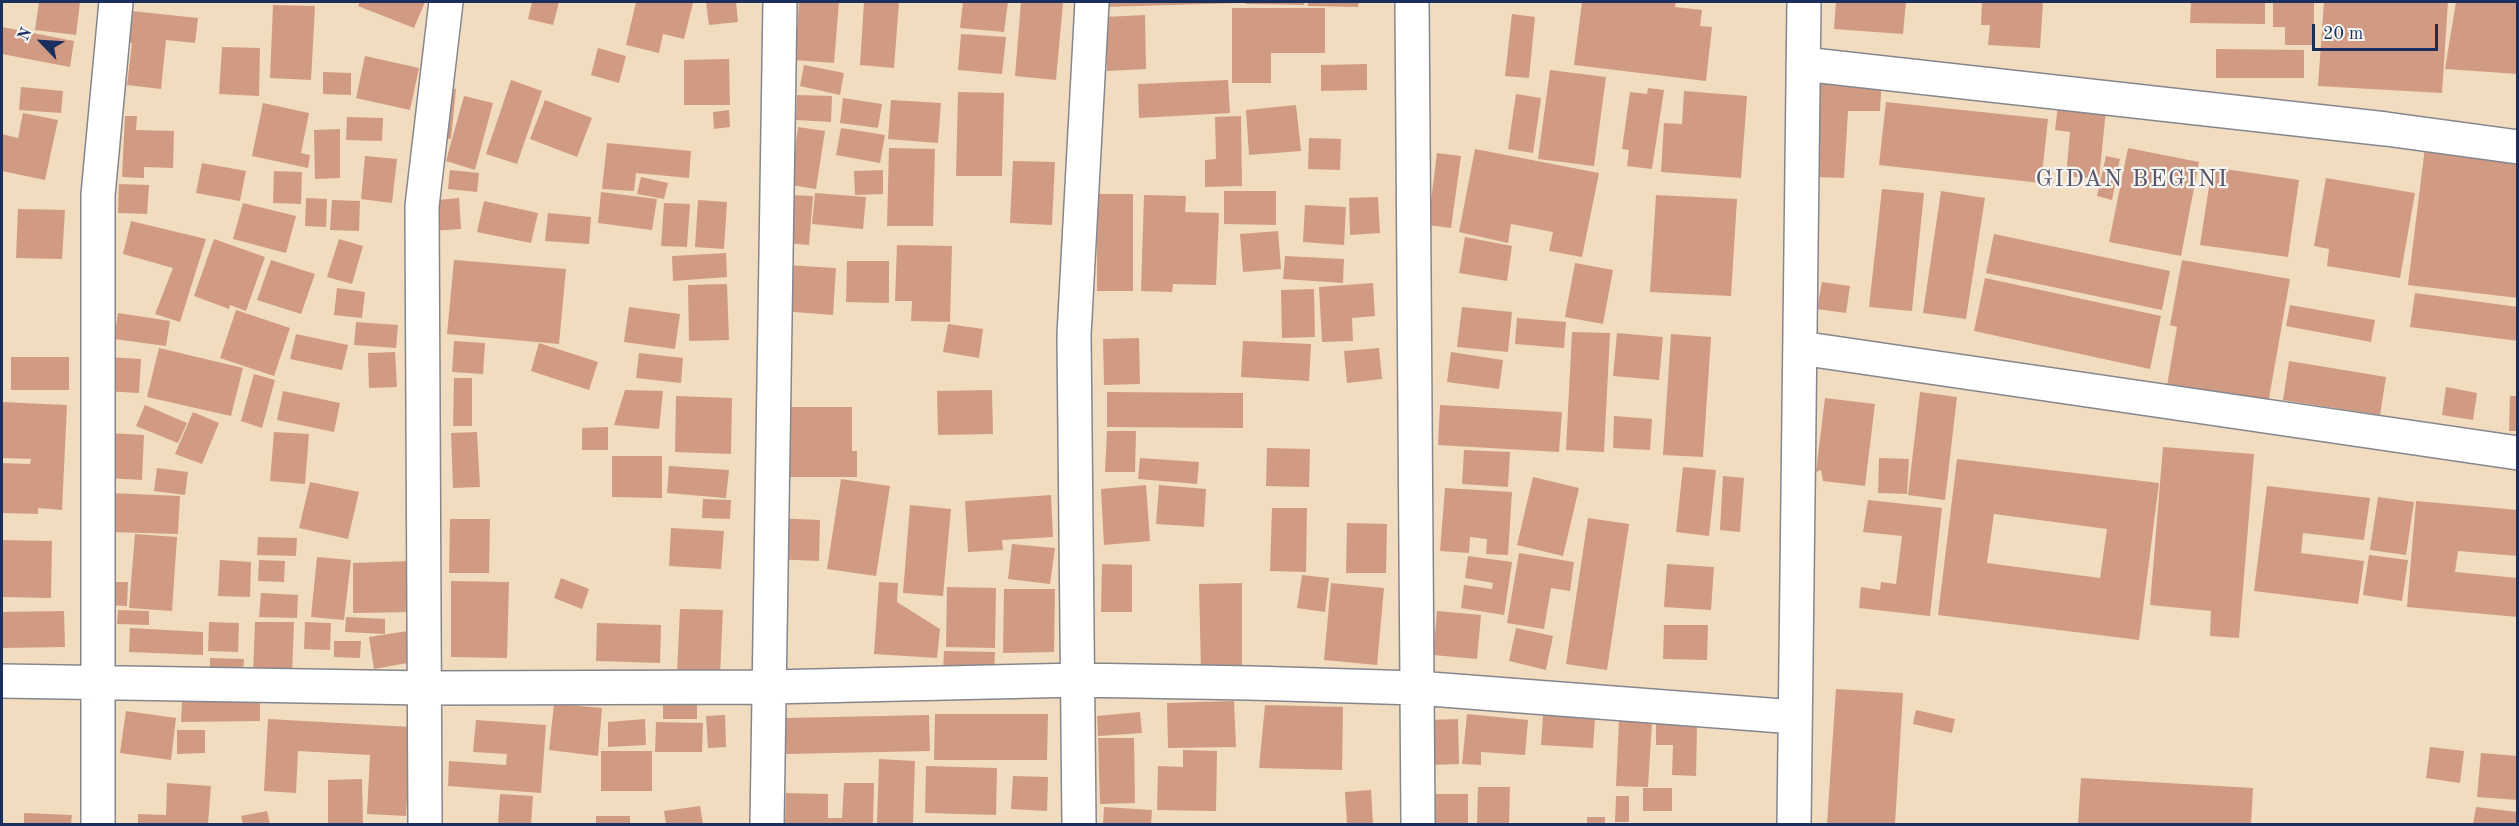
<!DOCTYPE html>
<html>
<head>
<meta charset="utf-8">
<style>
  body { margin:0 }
  #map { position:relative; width:2519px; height:826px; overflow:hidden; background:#f1dcbf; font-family:"Old Standard TT",serif }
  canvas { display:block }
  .frame { position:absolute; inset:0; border:3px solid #1b2f5e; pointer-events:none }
  .north { position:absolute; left:12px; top:12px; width:60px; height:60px; -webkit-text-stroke:4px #f6f6f2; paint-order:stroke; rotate:295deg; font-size:16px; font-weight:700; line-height:24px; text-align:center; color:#1b2f5e }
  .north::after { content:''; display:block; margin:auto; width:21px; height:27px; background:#1b2f5e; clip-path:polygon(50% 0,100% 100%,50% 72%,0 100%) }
  .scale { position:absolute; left:2312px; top:24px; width:126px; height:27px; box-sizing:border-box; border:3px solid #1b2f5e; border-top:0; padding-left:8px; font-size:18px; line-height:21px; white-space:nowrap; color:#1b2f5e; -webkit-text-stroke:4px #f6f6f2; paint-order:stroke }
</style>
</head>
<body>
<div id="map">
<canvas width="2519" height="826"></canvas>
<div class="frame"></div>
<div class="north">N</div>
<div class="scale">20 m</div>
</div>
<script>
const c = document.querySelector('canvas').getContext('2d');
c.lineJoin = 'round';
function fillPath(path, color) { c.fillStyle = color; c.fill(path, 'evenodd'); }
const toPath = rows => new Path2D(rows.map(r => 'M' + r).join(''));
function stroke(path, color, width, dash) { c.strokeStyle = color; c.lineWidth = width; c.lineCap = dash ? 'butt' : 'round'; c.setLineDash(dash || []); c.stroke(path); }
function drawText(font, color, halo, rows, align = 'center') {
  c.font = font + ' "Old Standard TT",serif'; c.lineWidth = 4.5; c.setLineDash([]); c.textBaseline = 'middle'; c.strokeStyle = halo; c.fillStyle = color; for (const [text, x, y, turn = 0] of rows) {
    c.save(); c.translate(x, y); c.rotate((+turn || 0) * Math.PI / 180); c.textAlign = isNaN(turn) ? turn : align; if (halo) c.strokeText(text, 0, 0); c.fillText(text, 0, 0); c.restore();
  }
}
fillPath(toPath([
  [39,2,80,2,76,35,35,30],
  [360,2,425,2,414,28,358,6],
  [532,2,559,2,553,25,528,19],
  [636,2,693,3,684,39,663,34,659,53,626,45],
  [706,2,736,2,738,22,709,25],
  [799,2,839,2,834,63,795,60],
  [864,2,899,2,894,68,860,65],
  [963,2,1008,2,1004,32,960,28],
  [1021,2,1063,3,1056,80,1015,76],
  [1104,2,1240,2,1240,3,1104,7],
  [1245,2,1304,2,1304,5,1245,4],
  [1308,2,1359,2,1358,7,1308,6],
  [1582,2,1676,2,1675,7,1702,10,1700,26,1712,27,1706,81,1574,65],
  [1836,2,1906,2,1903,34,1834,29],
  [1982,2,2043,2,2040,48,1988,45,1990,25,1981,25],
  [2191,2,2265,2,2265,24,2190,23],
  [2273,2,2314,2,2314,45,2285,45,2285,27,2273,27],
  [2324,2,2448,2,2442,93,2318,86],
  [2456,2,2518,2,2518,74,2445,69],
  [273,5,315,6,311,80,270,78],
  [1232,8,1325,8,1325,53,1271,53,1271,83,1232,83],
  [122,10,198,18,195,43,166,40,161,89,127,85,132,43,119,42],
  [1512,14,1535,17,1529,78,1505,76],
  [1145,15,1146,69,1107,71,1105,17],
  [2,27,74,41,70,67,2,54],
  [961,34,1006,37,1002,74,958,70],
  [222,47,260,48,259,96,219,94],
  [598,48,626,56,619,83,591,75],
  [2216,49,2304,50,2304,78,2216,78],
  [365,56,419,68,410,110,356,98],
  [729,59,730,105,684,105,684,60],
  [1367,64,1367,90,1321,91,1321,65],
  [804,65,844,73,840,95,800,86],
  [1550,70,1606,77,1594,166,1538,159],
  [323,72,351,73,351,95,323,94],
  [1821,73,1882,77,1880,111,1848,111,1844,178,1816,177],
  [511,80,542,91,517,164,486,154],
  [1228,80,1230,113,1139,118,1138,84],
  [21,87,63,91,61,113,19,110],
  [443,87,456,89,451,139,437,137],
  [1648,88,1664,90,1652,169,1627,166,1629,150,1622,149,1630,92,1647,94],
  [1684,91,1747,96,1741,178,1661,172,1664,123,1682,124],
  [958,92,1004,93,1002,176,956,176],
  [1516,94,1541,98,1533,153,1508,149],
  [797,95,832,96,831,122,796,120],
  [464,96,493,103,475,170,446,161],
  [843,98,882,104,878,128,840,123],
  [545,100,592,118,577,157,530,139],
  [891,100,941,103,938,143,888,139],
  [1886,102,2048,119,2041,183,1879,165],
  [263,103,309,113,301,153,310,155,308,168,252,156],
  [1296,105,1301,151,1249,155,1246,110],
  [2058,105,2106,110,2099,179,2066,176,2070,132,2055,130],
  [729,110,730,127,714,129,713,112],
  [23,113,58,120,45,180,2,171,2,134,18,138],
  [125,116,137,116,136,130,174,131,173,168,144,167,144,178,122,177],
  [1241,116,1242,186,1205,187,1205,160,1216,159,1215,117],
  [347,117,383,118,382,141,346,140],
  [798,127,825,131,816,189,790,185],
  [841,128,885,135,880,163,836,155],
  [340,129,340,178,315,179,314,130],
  [1309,138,1341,139,1340,170,1308,169],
  [607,143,691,151,689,178,636,173,634,191,602,189],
  [2425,147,2518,158,2518,298,2408,285],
  [889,148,935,149,933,226,887,226],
  [2128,148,2199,162,2181,256,2109,242],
  [1475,149,1599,173,1582,257,1549,251,1553,232,1511,224,1508,243,1459,232],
  [1437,153,1461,156,1451,228,1428,225],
  [365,156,397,159,392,203,361,199],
  [2106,156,2120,159,2112,200,2097,196],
  [1013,161,1055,162,1052,225,1010,223],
  [202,163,246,171,240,201,196,193],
  [2212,167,2299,180,2288,257,2200,245],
  [450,170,479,173,477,192,448,189],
  [883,170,883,194,855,195,854,171],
  [274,171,302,172,301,204,273,203],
  [641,177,668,183,664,199,637,194],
  [2326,178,2415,193,2400,278,2327,266,2329,249,2314,246],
  [119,184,149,185,147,214,118,213],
  [1882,189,1924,193,1912,311,1869,307],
  [1224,191,1276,191,1276,225,1224,224],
  [1941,191,1985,198,1966,319,1923,313],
  [601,192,657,199,652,230,598,223],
  [815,193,866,197,863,229,812,224],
  [1097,194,1133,194,1133,291,1097,291],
  [789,195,813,196,809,245,785,243],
  [1144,195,1186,196,1185,212,1219,213,1216,285,1173,284,1172,292,1141,291],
  [1656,195,1737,199,1731,296,1650,292],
  [1378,197,1380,233,1350,235,1349,198],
  [306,198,327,199,326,227,305,226],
  [459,198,461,229,431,231,428,201],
  [332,200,360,201,359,231,330,230],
  [698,200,727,202,724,249,695,247],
  [484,201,538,213,531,243,477,232],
  [243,203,296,216,286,253,233,239],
  [664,203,690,204,687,247,661,246],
  [1305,205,1346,207,1344,245,1303,242],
  [18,209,65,210,62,259,16,258],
  [548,213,591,217,589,244,545,241],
  [131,221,206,239,180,322,155,314,173,268,123,254],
  [1278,231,1281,269,1243,272,1240,234],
  [1994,234,2170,271,2162,310,1986,273],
  [1465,237,1512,246,1507,281,1459,273],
  [214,239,265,257,246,311,230,305,229,309,194,296],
  [339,239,363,246,352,284,327,277],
  [897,245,952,246,950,322,911,321,912,301,895,301],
  [726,253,727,277,673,281,672,256],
  [1285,256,1344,259,1343,283,1283,279],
  [271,260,315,274,301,314,257,300],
  [454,260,566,269,559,344,447,334],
  [2182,260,2290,279,2268,404,2167,386,2177,327,2170,325],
  [847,261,889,261,889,303,846,302],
  [1575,263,1613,270,1603,324,1565,317],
  [784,265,836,268,833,315,781,311],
  [1985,278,2161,316,2150,369,1974,331],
  [1822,282,1850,286,1846,313,1817,309],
  [1373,283,1375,316,1352,318,1353,341,1322,342,1319,287],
  [727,284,729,340,689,341,688,285],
  [337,288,365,292,362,318,334,315],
  [1314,289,1315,337,1282,338,1281,290],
  [2415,293,2518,307,2518,341,2410,327],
  [2290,305,2375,320,2371,342,2286,326],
  [629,307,680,314,675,349,624,342],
  [1462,307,1512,312,1508,352,1457,347],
  [236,310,290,328,274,376,220,358],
  [118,313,170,321,166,346,114,339],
  [1517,318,1566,322,1564,348,1515,344],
  [356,322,398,325,396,348,354,345],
  [948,324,983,329,979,358,943,352],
  [1572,332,1610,333,1604,452,1566,450],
  [1617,333,1663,337,1659,380,1613,376],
  [296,334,348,345,342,370,290,359],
  [1671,334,1711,337,1703,457,1663,455],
  [1139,338,1140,384,1104,385,1103,339],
  [454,341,485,343,483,374,452,372],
  [1243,341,1311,344,1309,381,1241,377],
  [539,343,598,362,589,390,531,371],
  [159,348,243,368,231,416,147,397],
  [1379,348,1382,379,1347,383,1344,351],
  [395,352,397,387,369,388,368,353],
  [1451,352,1503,360,1499,389,1447,382],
  [639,353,683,358,681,383,636,378],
  [11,357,69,357,69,390,11,390],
  [107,357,141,359,139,393,104,391],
  [2289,361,2386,377,2380,415,2283,400],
  [254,374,275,380,262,428,241,421],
  [454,378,472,378,472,426,453,426],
  [2446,387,2477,393,2473,420,2442,415],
  [625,390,663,391,659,429,614,425],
  [992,390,993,434,938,435,937,391],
  [283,391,340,403,334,432,277,420],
  [1107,392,1243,393,1243,428,1107,427],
  [1920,392,1957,397,1945,500,1908,495],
  [676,396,732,398,731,454,675,452],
  [2510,396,2518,396,2518,431,2509,431],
  [1825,398,1875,404,1865,486,1823,481,1821,470,1816,472],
  [2,402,67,405,62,510,38,508,38,514,2,513,2,463,30,464,31,459,2,458],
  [145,405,187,423,178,443,136,426],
  [1440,405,1562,412,1559,452,1438,445],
  [775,407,852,407,852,451,857,451,857,477,775,477],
  [193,412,219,423,202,464,175,454],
  [1614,416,1652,419,1650,450,1613,448],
  [608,427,608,450,582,450,582,428],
  [1107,431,1136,431,1135,472,1105,472],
  [274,432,309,434,305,484,270,481],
  [477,432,480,487,453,488,451,433],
  [108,433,144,435,142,480,106,478],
  [2163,447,2254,454,2239,638,2210,636,2211,611,2150,605],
  [1267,448,1310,449,1309,487,1266,486],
  [1464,450,1510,452,1508,487,1462,484],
  [612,456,662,456,662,498,612,497],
  [1140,458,1199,462,1197,484,1138,479],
  [1879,458,1909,459,1907,494,1878,493],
  [1957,459,2159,483,2139,640,1938,615],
  [1994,514,2107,529,2100,578,1987,563],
  [669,466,729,470,726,498,667,493],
  [1683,467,1716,470,1709,536,1676,532],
  [157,468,188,472,185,495,154,491],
  [1723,476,1744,478,1740,532,1720,530],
  [1533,477,1579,488,1563,556,1517,545],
  [841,479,890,486,876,576,827,569],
  [310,482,359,492,348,539,299,528],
  [1146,485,1150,541,1104,545,1101,489],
  [1159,485,1206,489,1204,527,1156,524],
  [2267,486,2370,498,2364,540,2303,533,2301,553,2364,561,2358,604,2254,591],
  [1445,488,1512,492,1508,555,1486,554,1487,539,1470,537,1469,553,1440,551],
  [111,493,180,496,178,534,109,532],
  [1051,495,1053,537,1002,540,1003,550,968,552,965,501],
  [2378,497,2414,502,2406,555,2370,550],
  [703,499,731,500,730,519,702,518],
  [1868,500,1942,508,1930,616,1859,608,1861,587,1880,590,1881,582,1896,584,1902,536,1863,532],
  [2416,501,2518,510,2518,556,2458,551,2455,572,2518,578,2518,617,2407,607],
  [910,505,951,509,943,596,903,593],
  [1272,508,1307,508,1306,572,1270,571],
  [774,518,820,520,819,561,772,559],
  [1588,518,1629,524,1607,670,1566,664],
  [450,519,490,519,489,573,449,573],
  [1347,523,1387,524,1386,573,1346,573],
  [671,528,724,531,721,569,669,566],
  [135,534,177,537,172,611,129,608],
  [258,537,297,538,296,556,257,555],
  [2,540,52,541,51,598,2,597],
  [1012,544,1055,548,1050,584,1008,579],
  [1519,553,1574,562,1570,591,1551,588,1544,629,1507,623],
  [2369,555,2408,560,2402,601,2363,595],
  [1468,556,1512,562,1504,615,1461,608,1464,585,1492,589,1493,583,1465,578],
  [317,557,351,560,344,620,311,617],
  [220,560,251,562,250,597,218,596],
  [259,560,285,561,284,582,258,581],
  [413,561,414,612,353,613,353,563],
  [1102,564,1132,565,1132,612,1101,612],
  [1667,564,1714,567,1711,610,1664,607],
  [1302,575,1329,578,1325,612,1297,608],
  [561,578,589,589,582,609,554,598],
  [451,581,509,582,507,658,451,657],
  [108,582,128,582,127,606,107,605],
  [879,582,898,583,897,602,940,629,937,658,874,654],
  [1242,583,1242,671,1201,672,1199,584],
  [1331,583,1384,588,1377,665,1324,660],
  [947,587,996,588,995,648,946,647],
  [1004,589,1055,589,1054,652,1003,653],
  [261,593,298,595,297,618,259,617],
  [680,609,723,610,720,674,677,673],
  [118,610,149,611,149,625,117,624],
  [64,611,65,647,2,648,2,612],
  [1437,611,1481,615,1477,659,1433,655],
  [346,617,385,619,385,634,345,632],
  [209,622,239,623,238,652,208,651],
  [255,622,294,622,292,676,253,675],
  [305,622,331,623,330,650,304,649],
  [597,623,661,625,660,663,596,661],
  [1664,625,1708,625,1707,660,1663,659],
  [130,628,203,632,203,655,129,652],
  [1516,628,1553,636,1546,670,1509,661],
  [408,631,413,662,374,669,369,637],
  [334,641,361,641,360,658,334,657],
  [944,651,995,652,994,674,943,672],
  [210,658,244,659,243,675,210,673],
  [1836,689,1903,693,1895,824,1827,824],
  [260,701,260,721,181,722,182,702],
  [663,701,697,701,697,719,663,719],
  [1234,701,1236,747,1168,748,1167,703],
  [554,704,602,708,598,756,549,750],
  [1265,705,1343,707,1342,770,1259,768],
  [1916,710,1955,719,1952,733,1913,724],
  [126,711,176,718,171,760,120,753],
  [1140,712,1142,733,1098,736,1097,716],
  [935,714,1048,714,1047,760,934,760],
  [1467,714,1528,720,1525,755,1481,752,1481,765,1462,764],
  [725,715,726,747,708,748,706,716],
  [929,715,930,751,786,754,786,718],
  [1543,715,1595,719,1593,748,1541,745],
  [268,719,411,727,406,816,367,814,370,755,298,751,296,793,264,791],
  [645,719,646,745,608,747,608,722],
  [1458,719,1459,764,1430,765,1429,720],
  [476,720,546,725,541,793,448,786,449,761,506,765,507,754,473,752],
  [1619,721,1652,722,1648,787,1616,786],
  [656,722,703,723,702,752,655,752],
  [1656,723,1697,724,1696,776,1672,775,1673,745,1656,745],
  [177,730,205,730,205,753,177,754],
  [1098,738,1134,738,1135,803,1100,804],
  [2430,747,2464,751,2460,783,2426,778],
  [1183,750,1217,751,1216,811,1157,810,1158,766,1183,767],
  [601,751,652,751,652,791,601,791],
  [2481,753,2518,756,2518,800,2477,797],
  [879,759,915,761,913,824,877,824],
  [926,766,997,768,996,815,925,813],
  [1013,776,1048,777,1047,811,1011,809],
  [2081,778,2253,788,2251,824,2078,824],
  [362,779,363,824,328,824,328,780],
  [167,783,211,786,208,824,138,824,138,814,166,815],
  [844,783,874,783,873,824,785,824,786,793,828,794,828,818,842,818],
  [1478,787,1510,787,1509,824,1477,824],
  [1643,788,1672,788,1672,811,1643,811],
  [1371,790,1373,824,1347,824,1345,792],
  [500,794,533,796,531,824,498,824],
  [1427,794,1468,794,1468,824,1427,824],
  [1616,796,1629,796,1629,822,1615,822],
  [700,806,703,824,666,824,664,811],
  [1104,807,1152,810,1151,824,1103,824],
  [2476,807,2518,812,2518,824,2473,824],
  [267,811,270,824,243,824,241,816],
  [24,813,72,815,71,824,24,824],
  [596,816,630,816,630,824,596,824],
  [1587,817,1605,817,1605,824,1587,824]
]), '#d19b83');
const minor = toPath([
  [1412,2,1418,824],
  [1803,64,2386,129,2518,147],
  [1800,348,2518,453],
  [2,681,425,688,770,687,1078,680,1250,683,1417,688,1795,717],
  [98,824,98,195,116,2],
  [425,824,422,206,446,2],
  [767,824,780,2],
  [1079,824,1074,335,1092,2],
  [1794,824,1804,2]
]);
stroke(minor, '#86868e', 36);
stroke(minor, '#fff', 33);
c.letterSpacing = '1.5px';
drawText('24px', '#5b556b', '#f6f6f2', [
  ["GIDAN BEGINI",2132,180]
]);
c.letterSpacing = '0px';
</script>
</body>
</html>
